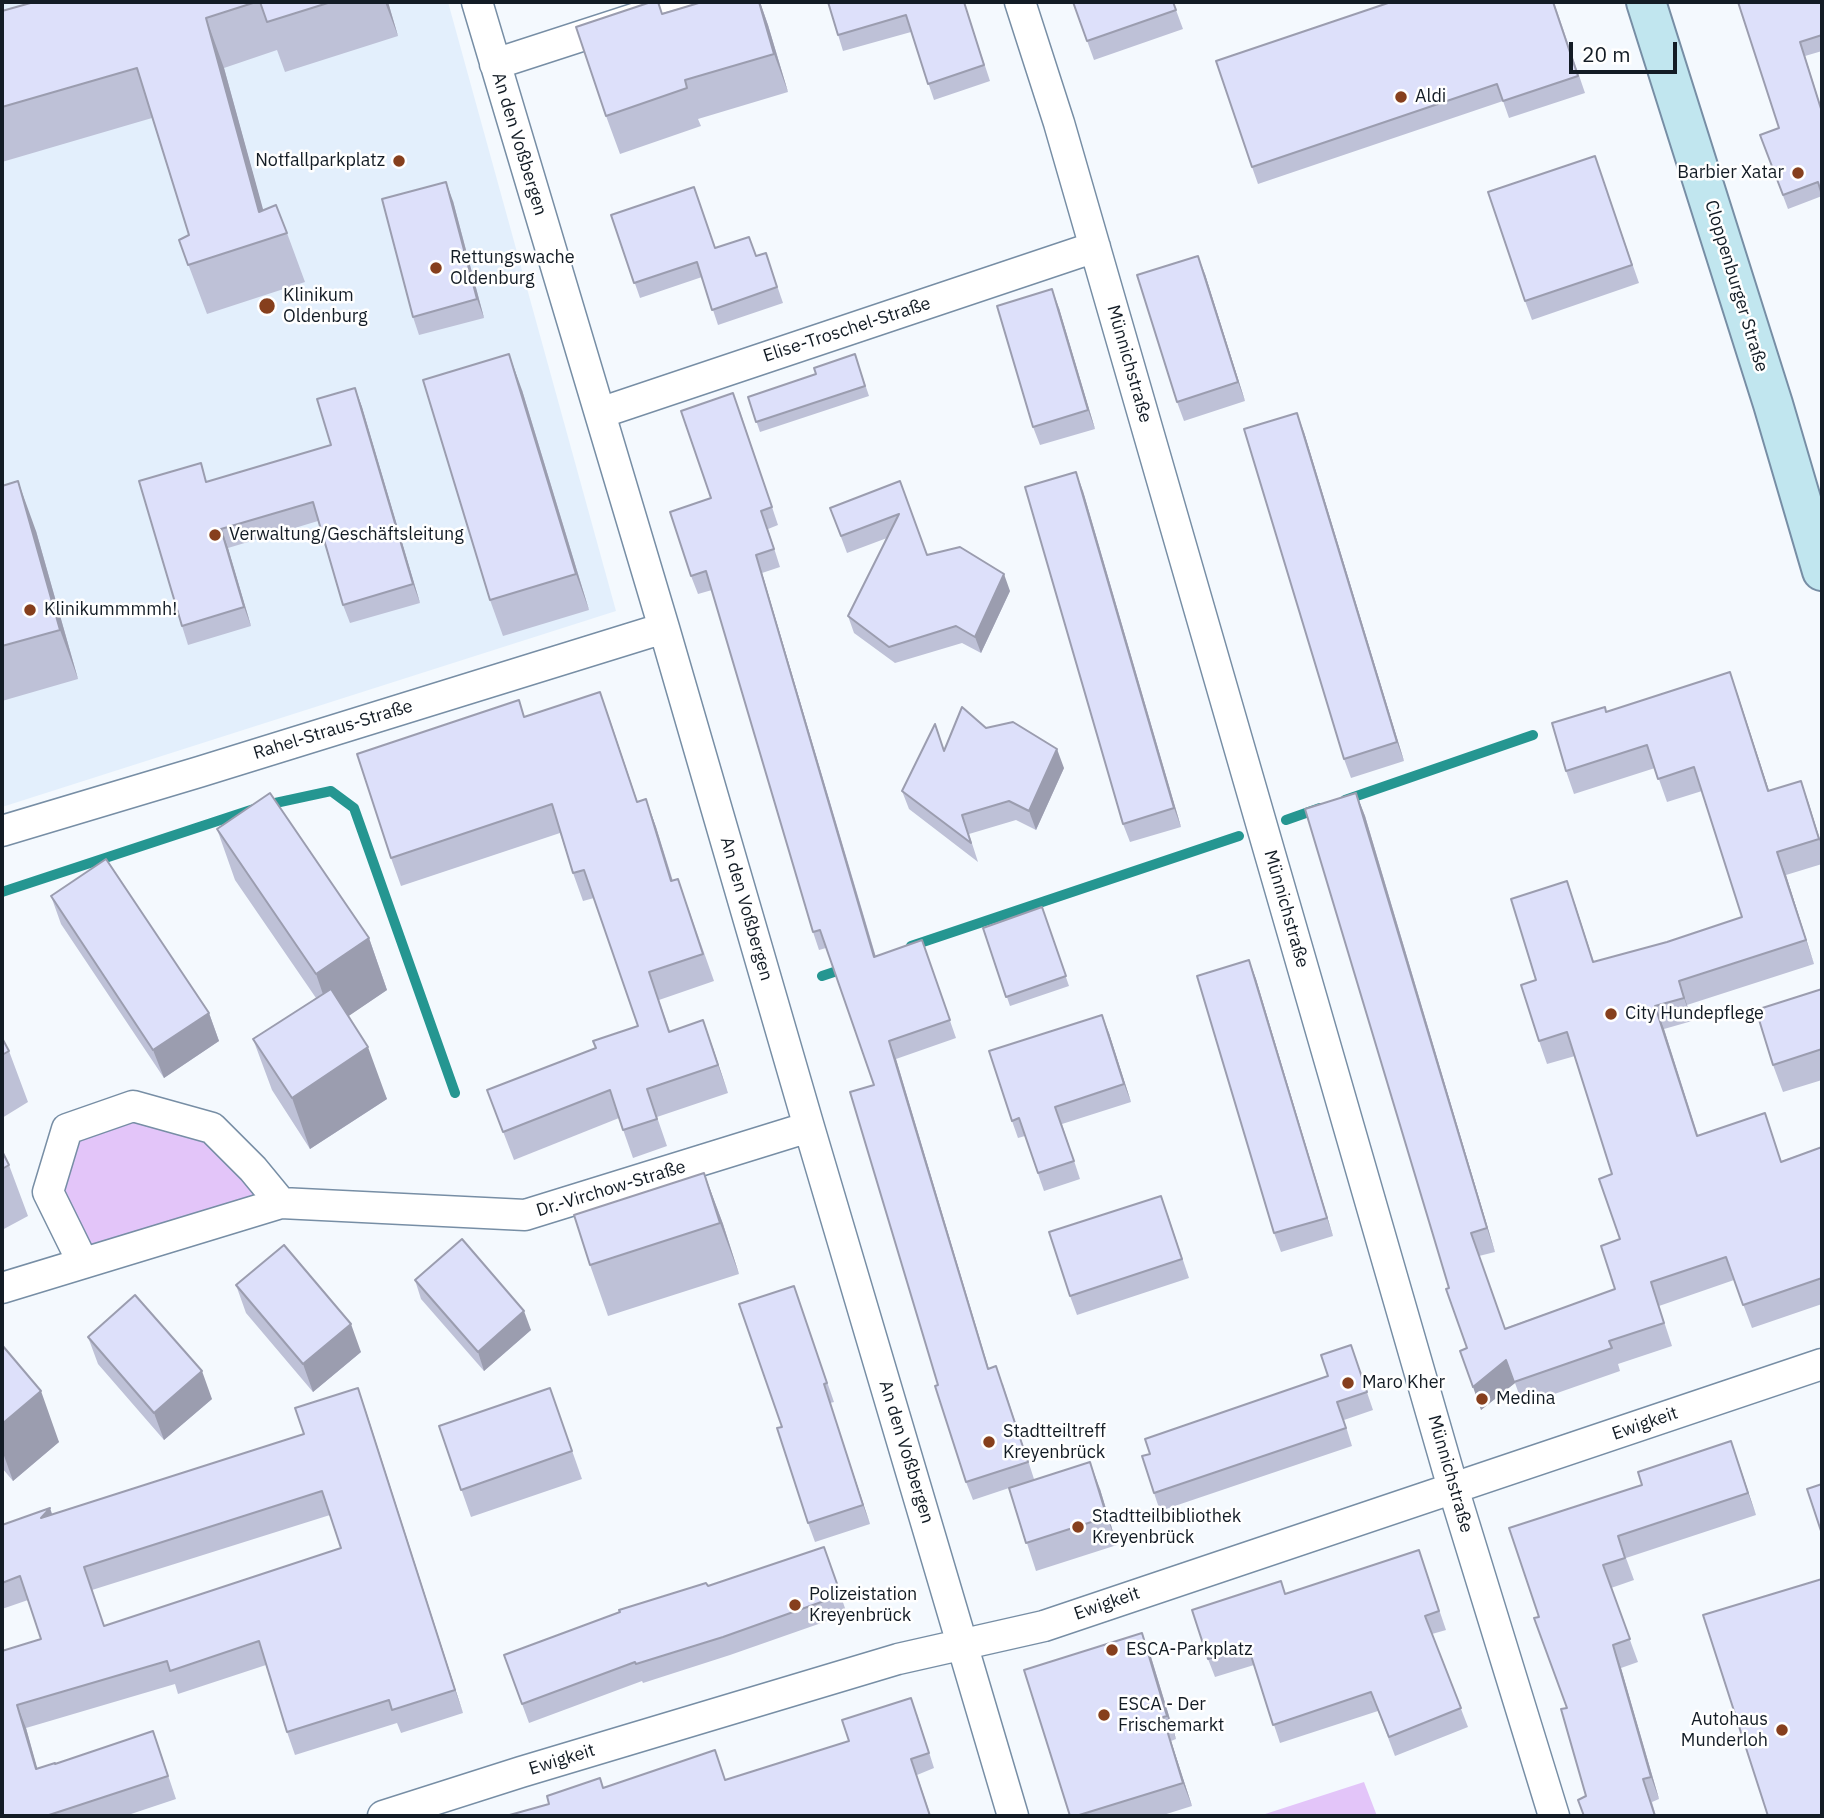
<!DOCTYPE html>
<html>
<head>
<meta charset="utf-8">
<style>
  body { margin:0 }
  #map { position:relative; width:1824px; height:1818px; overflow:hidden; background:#f4f9fe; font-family:"IBM Plex Sans",sans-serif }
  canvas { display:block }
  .frame { position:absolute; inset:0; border:4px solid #131c25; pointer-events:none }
  .scale { position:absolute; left:1569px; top:42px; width:108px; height:32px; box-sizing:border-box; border:4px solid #131c25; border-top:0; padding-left:9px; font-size:21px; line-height:24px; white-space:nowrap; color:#131c25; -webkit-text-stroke:5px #fff; paint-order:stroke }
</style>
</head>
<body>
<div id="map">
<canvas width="1824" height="1818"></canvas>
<div class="frame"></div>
<div class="scale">20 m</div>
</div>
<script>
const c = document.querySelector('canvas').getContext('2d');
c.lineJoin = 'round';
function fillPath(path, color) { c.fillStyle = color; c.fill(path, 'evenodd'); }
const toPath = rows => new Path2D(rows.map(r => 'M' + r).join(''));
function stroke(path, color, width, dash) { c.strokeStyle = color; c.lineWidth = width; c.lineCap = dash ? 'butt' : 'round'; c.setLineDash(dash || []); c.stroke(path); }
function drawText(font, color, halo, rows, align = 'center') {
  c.font = font + ' "IBM Plex Sans",sans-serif'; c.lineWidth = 5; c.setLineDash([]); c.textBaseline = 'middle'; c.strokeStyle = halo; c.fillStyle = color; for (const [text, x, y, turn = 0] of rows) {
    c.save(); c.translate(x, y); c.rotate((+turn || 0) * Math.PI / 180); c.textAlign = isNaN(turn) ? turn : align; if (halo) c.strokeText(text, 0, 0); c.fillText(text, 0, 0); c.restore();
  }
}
fillPath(toPath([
  [2,2,448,2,616,611,2,807]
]), '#e3effc');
fillPath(toPath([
  [133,1106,212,1128,281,1203,83,1263,48,1192,67,1129],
  [1364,1782,1377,1816,1259,1816]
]), '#e3c5f9');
stroke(toPath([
  [1345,800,1533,735],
  [1286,820,1320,808],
  [2,892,266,805,331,791,354,808,455,1093],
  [911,946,1239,836],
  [822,976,846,968]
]), '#259691', 10);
const street = toPath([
  [477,2,664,628,809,1127,1013,1816],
  [1020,2,1059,123,1453,1488,1554,1816],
  [495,64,686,2],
  [600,413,1095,247],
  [2,831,199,772,664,628],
  [83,1263,48,1192,67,1129,133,1106,212,1128,253,1169,281,1203],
  [2,1288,281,1203,525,1215,809,1127],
  [383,1816,521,1772,898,1659,1044,1626,1822,1364]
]);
const secondary = toPath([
  [1646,2,1773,404,1822,571]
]);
stroke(street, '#778ea5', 33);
stroke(secondary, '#778ea5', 42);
stroke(street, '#fff', 30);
stroke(secondary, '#c1e6ef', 38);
fillPath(toPath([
  [34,2,388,2,398,36,285,72,277,50,224,68,263,211,287,233,305,282,207,314,179,240,189,235,152,118,2,162,2,11],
  [702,2,760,2,768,25,788,92,698,119,701,126,620,154,606,116,662,13],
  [828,2,964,2,990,81,934,100,911,32,843,51],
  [1073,2,1173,2,1183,29,1094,60],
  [1554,2,1585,93,1509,118,1503,101,1258,184,1252,167],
  [1738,2,1822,2,1822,51,1805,56,1822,110,1822,196,1788,209,1760,135,1779,128],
  [1595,156,1639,283,1532,320,1525,301],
  [453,201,484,318,419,335,413,317],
  [611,215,715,248,756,256,766,253,783,303,718,325,702,277,640,298],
  [1205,274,1245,401,1184,421,1177,402],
  [1059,308,1095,429,1040,445,1033,427],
  [855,354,869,396,760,432,748,397,816,374],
  [355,388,362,407,420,603,350,623,343,605,318,521,228,548,251,626,188,645,182,626,207,482,331,445],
  [522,390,589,610,503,636,490,600],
  [740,411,778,525,768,529,780,567,762,573,876,957,922,940,956,1038,896,1059,989,1369,1003,1384,1034,1479,1100,1489,1117,1545,1036,1571,1009,1488,973,1500,966,1482,938,1385,874,1085,826,948,819,950,813,932,712,590,698,594,691,576,711,498],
  [1304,432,1404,761,1351,778,1344,759],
  [900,481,927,555,1010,591,981,653,962,643,895,663,854,633,848,616,887,538,847,553,830,508],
  [2,486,36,531,78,679,2,701],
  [1083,491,1181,827,1130,842,1123,824],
  [1730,672,1769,791,1801,781,1822,845,1822,864,1786,875,1814,964,1687,1005,1692,1021,1664,1029,1698,1135,1773,1137,1781,1161,1822,1147,1822,1304,1752,1328,1734,1280,1659,1306,1672,1346,1618,1364,1620,1371,1523,1405,1515,1383,1481,1410,1467,1348,1449,1288,1356,793,1365,816,1495,1252,1479,1256,1505,1328,1615,1289,1620,1239,1612,1174,1575,1056,1547,1064,1539,1041,1536,980,1575,904,1594,962,1667,942,1742,917,1702,791,1667,802,1655,768,1574,794,1566,771,1606,712],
  [600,692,637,802,646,799,656,827,673,881,688,907,714,981,659,1000,670,1031,713,1048,728,1093,657,1117,667,1146,633,1158,619,1118,514,1160,487,1090,596,1048,638,1026,594,898,583,901,573,873,560,833,401,886,391,858,525,717],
  [986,728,1064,768,1036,830,1016,820,969,834,978,862,909,809,902,791,945,750],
  [217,829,369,938,387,990,348,1016,387,1099,310,1149,272,1090,253,1039,316,998,235,880],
  [51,896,209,1013,219,1041,164,1078,61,924],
  [1042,907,1069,986,1010,1006,983,928],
  [1249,960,1256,979,1333,1236,1281,1252,1274,1233],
  [1822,989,1822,1080,1783,1092,1773,1065],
  [1109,1033,1131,1102,1062,1124,1080,1179,1044,1191,1025,1136,1018,1138,1012,1121],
  [2,1038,9,1051,28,1102,2,1118],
  [2,1151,9,1165,28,1216,2,1230],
  [704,1173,723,1224,739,1274,608,1316,590,1265],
  [1168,1215,1189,1278,1077,1315,1070,1296],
  [415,1280,531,1330,484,1371,421,1299],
  [236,1285,361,1352,313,1392,246,1313],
  [794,1286,834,1402,830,1403,870,1524,815,1542,808,1523,782,1427],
  [88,1337,212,1399,164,1440,98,1364],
  [2,1345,59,1442,13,1481,2,1468],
  [1351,1345,1373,1410,1344,1420,1352,1446,1160,1511,1154,1493,1150,1454,1328,1376],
  [358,1388,463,1713,401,1733,397,1723,295,1755,287,1732,266,1665,178,1694,175,1684,26,1728,37,1769,55,1764,161,1754,176,1799,125,1816,2,1816,2,1651,41,1639,28,1600,2,1609,2,1525,52,1514,304,1434],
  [330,1515,341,1548,104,1626,92,1590],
  [550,1388,582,1479,471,1517,439,1426],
  [1739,1464,1756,1515,1626,1558,1634,1580,1611,1588,1638,1662,1621,1668,1659,1799,1652,1802,1656,1816,1584,1816,1586,1796,1567,1708,1539,1617,1509,1528],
  [824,1547,847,1614,730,1655,643,1683,642,1681,529,1723,504,1655],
  [1419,1550,1446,1630,1432,1634,1468,1727,1395,1756,1378,1711,1280,1743,1254,1665,1215,1677,1208,1659,1286,1594],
  [1142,1633,1151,1657,1176,1739,1171,1741,1192,1806,1160,1816,1070,1816],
  [917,1714,934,1768,917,1775,931,1816,506,1816,604,1788,725,1780,849,1741]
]), '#bec1d7');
fillPath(toPath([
  [385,2,388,2,398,36],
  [759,2,760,2,768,25,788,92,774,54],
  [206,18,224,68,271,238,259,212],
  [446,182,453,201,484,318,477,299],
  [1198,256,1205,274,1245,401,1238,382],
  [1052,289,1059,308,1095,429,1088,410],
  [509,354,522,390,589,610,576,574],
  [355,388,362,407,420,603,413,584],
  [1297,413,1304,432,1404,761,1397,742],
  [1076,472,1083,491,1181,827,1174,808],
  [18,481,36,531,78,679,60,630],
  [221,529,228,548,251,626,244,607],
  [756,555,762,573,881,975,874,957],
  [1004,574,1010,591,981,653,975,637],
  [1730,672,1738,695,1777,815,1768,791],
  [600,692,610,720,647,830,637,802],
  [1057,749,1064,768,1036,830,1029,811],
  [1801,781,1809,804,1822,847,1819,839],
  [1356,793,1365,816,1495,1252,1487,1228],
  [646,799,656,827,681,909,671,881],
  [1777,852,1786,875,1814,964,1806,940],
  [1567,881,1575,904,1601,986,1593,962],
  [369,938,387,990,334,1026,316,974],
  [1249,960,1256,979,1333,1236,1327,1218],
  [1679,981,1687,1005,1692,1021,1684,998],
  [1655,1006,1664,1029,1705,1159,1697,1136],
  [209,1013,219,1041,164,1078,153,1050],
  [1102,1015,1109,1033,1131,1102,1124,1084],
  [703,1020,713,1048,728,1093,718,1065],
  [889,1041,896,1059,994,1387,988,1369],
  [368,1047,387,1099,310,1149,292,1098],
  [704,1173,723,1224,739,1274,720,1223],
  [524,1311,531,1330,484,1371,478,1352],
  [351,1324,361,1352,313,1392,303,1364],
  [1506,1360,1515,1383,1481,1410,1473,1387],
  [202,1371,212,1399,164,1440,154,1413],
  [824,1384,830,1403,870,1524,863,1505],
  [358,1388,366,1411,463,1713,455,1690],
  [41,1391,59,1442,13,1481,2,1450,2,1424],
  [1731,1441,1739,1464,1756,1515,1748,1493],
  [1090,1462,1100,1489,1117,1545,1107,1517],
  [50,1508,58,1531,41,1518],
  [1142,1633,1151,1657,1176,1739,1167,1716],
  [1613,1645,1621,1668,1659,1799,1651,1777],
  [17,1705,26,1728,44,1792,36,1769],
  [1163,1717,1171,1741,1192,1806,1183,1783]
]), '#9b9daf');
const building = toPath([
  [34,2,256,2,206,18,259,212,276,205,287,233,188,265,179,240,189,235,137,68,2,107,2,11,34,2],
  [260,2,331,2,267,22,260,2],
  [651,2,658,2,662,14,702,2,759,2,774,54,685,80,687,88,606,116,576,27,651,2],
  [828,2,964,2,984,65,928,84,906,15,838,35,828,2],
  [1073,2,1173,2,1176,10,1087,41,1073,2],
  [1391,2,1553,2,1578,76,1503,101,1497,84,1252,167,1216,61,1391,2],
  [1738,2,1822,2,1822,35,1800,42,1822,112,1822,195,1818,182,1783,195,1760,135,1779,128,1738,2],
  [1595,156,1632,265,1525,301,1488,192,1595,156],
  [446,182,477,299,413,317,382,199,446,182],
  [694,187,715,248,749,237,756,256,766,253,777,287,712,310,697,262,634,283,611,215,694,187],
  [1198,256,1238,382,1177,402,1137,275,1198,256],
  [1052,289,1088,410,1033,427,997,306,1052,289],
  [509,354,576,574,490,600,423,380,509,354],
  [855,354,865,386,756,422,748,397,816,374,814,368,855,354],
  [355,388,413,584,343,605,313,502,221,529,244,607,182,626,139,481,201,463,206,482,331,445,317,399,355,388],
  [733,393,772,507,761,511,774,549,756,555,874,957,922,940,950,1020,889,1041,988,1369,996,1366,1028,1462,966,1482,935,1386,938,1385,850,1092,874,1085,820,930,813,932,706,571,691,576,670,512,711,498,681,411,733,393],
  [1297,413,1397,742,1344,759,1244,429,1297,413],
  [1076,472,1174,808,1123,824,1025,487,1076,472],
  [18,481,60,630,2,646,2,486,18,481],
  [900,481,927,555,960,547,1004,574,975,637,956,626,889,647,848,616,899,514,841,536,830,508,900,481],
  [1730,672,1768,791,1801,781,1819,839,1777,852,1806,940,1679,981,1684,998,1655,1006,1697,1136,1765,1113,1781,1162,1822,1147,1822,1278,1743,1305,1726,1257,1651,1282,1664,1323,1609,1341,1612,1348,1514,1382,1506,1360,1473,1387,1460,1351,1467,1348,1446,1289,1449,1288,1305,809,1356,793,1487,1228,1471,1233,1505,1329,1615,1289,1601,1246,1620,1239,1599,1179,1612,1174,1567,1032,1539,1041,1521,985,1536,980,1511,899,1567,881,1593,962,1667,942,1742,917,1694,767,1658,779,1647,745,1566,771,1552,723,1605,707,1606,712,1730,672],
  [600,692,637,802,646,799,671,881,678,879,703,954,649,972,669,1032,703,1020,718,1065,647,1089,657,1119,623,1130,610,1090,503,1132,487,1090,596,1048,593,1041,638,1026,584,870,573,873,552,804,391,858,357,754,519,700,524,717,600,692],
  [962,707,986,728,1013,722,1057,749,1029,811,1009,801,962,815,971,843,902,791,935,724,944,751,962,707],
  [270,793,369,938,316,974,217,829,270,793],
  [106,859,209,1013,153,1050,51,896,106,859],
  [1042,907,1066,976,1006,997,983,928,1042,907],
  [1249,960,1327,1218,1274,1233,1197,976,1249,960],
  [331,989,368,1047,292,1098,253,1039,331,989],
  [1822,989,1822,1049,1773,1065,1756,1010,1822,989],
  [1102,1015,1124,1084,1055,1107,1074,1161,1038,1173,1019,1118,1012,1121,989,1051,1102,1015],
  [2,1038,9,1051,2,1055,2,1038],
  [2,1151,9,1165,2,1169,2,1151],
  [704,1173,720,1223,590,1265,574,1215,704,1173],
  [1161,1196,1182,1259,1070,1296,1049,1232,1161,1196],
  [462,1239,524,1311,478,1352,415,1280,462,1239],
  [284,1245,351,1324,303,1364,236,1285,284,1245],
  [794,1286,827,1383,824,1384,863,1505,808,1523,777,1428,782,1427,739,1304,794,1286],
  [135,1295,202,1371,154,1413,88,1337,135,1295],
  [2,1345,41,1391,2,1424,2,1345],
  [1351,1345,1367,1392,1337,1402,1346,1428,1154,1493,1142,1456,1150,1454,1145,1439,1328,1376,1321,1355,1351,1345],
  [358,1388,455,1690,392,1710,389,1700,287,1732,259,1641,170,1671,167,1661,17,1705,36,1769,55,1763,55,1764,153,1731,168,1776,46,1816,2,1816,2,1651,41,1639,20,1576,2,1583,2,1525,50,1508,41,1518,304,1434,295,1408,358,1388],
  [322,1491,341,1548,104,1626,84,1567,322,1491],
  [550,1388,572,1451,461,1490,439,1426,550,1388],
  [1731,1441,1748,1493,1618,1536,1625,1558,1603,1565,1630,1639,1613,1645,1651,1777,1643,1779,1655,1816,1584,1816,1578,1800,1586,1796,1561,1709,1567,1708,1534,1618,1539,1617,1509,1528,1642,1485,1638,1472,1731,1441],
  [1090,1462,1107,1517,1026,1543,1009,1488,1090,1462],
  [1822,1484,1822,1534,1807,1489,1822,1484],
  [824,1547,841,1595,723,1637,636,1664,635,1662,522,1704,504,1655,620,1612,619,1610,706,1583,708,1586,824,1547],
  [1419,1550,1439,1611,1425,1616,1461,1708,1389,1737,1371,1692,1273,1725,1248,1646,1208,1659,1192,1610,1281,1581,1285,1594,1419,1550],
  [1822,1579,1822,1816,1768,1816,1703,1615,1822,1579],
  [1142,1633,1167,1716,1163,1717,1183,1783,1076,1816,1070,1816,1024,1670,1142,1633],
  [911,1698,929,1753,911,1759,930,1816,506,1816,549,1804,547,1796,600,1778,603,1788,715,1750,725,1780,849,1741,842,1720,911,1698]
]);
fillPath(building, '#dde0fa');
stroke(building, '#9b9daf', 2);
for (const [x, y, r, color] of [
  [1401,97,7,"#863f1d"],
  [399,161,7,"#863f1d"],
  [1798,173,7,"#863f1d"],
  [436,268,7,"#863f1d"],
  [267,306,9,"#863f1d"],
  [215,535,7,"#863f1d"],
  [30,610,7,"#863f1d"],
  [1611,1014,7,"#863f1d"],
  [1348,1383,7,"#863f1d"],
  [1482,1399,7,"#863f1d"],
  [989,1442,7,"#863f1d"],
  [1078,1527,7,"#863f1d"],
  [795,1605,7,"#863f1d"],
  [1112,1650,7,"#863f1d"],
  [1104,1715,7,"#863f1d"],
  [1782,1730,7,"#863f1d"]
]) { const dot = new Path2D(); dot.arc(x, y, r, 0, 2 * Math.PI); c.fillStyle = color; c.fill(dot); stroke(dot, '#fff', 2.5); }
drawText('18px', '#131c25', '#fff', [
  ["Aldi",1415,97],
  ["Notfallparkplatz",385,161,"right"],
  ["Barbier Xatar",1784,173,"right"],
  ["Rettungswache",450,258],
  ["Oldenburg",450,279],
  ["Klinikum",283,296],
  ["Oldenburg",283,317],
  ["Verwaltung/Geschäftsleitung",229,535],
  ["Klinikummmmh!",44,610],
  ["City Hundepflege",1625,1014],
  ["Maro Kher",1362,1383],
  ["Medina",1496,1399],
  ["Stadtteiltreff",1003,1432],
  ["Kreyenbrück",1003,1453],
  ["Stadtteilbibliothek",1092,1517],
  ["Kreyenbrück",1092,1538],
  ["Polizeistation",809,1595],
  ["Kreyenbrück",809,1616],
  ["ESCA-Parkplatz",1126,1650],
  ["ESCA - Der",1118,1705],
  ["Frischemarkt",1118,1726],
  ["Autohaus",1768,1720,"right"],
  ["Munderloh",1768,1741,"right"]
], 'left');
drawText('18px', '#131c25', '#fff', [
  ["An den Voßbergen",519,144,73],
  ["Cloppenburger Straße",1736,286,73],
  ["Elise-Troschel-Straße",847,330,-18],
  ["Münnichstraße",1129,364,74],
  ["Rahel-Straus-Straße",333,730,-17],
  ["An den Voßbergen",746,909,74],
  ["Münnichstraße",1286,909,74],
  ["Dr.-Virchow-Straße",611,1189,-17],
  ["Ewigkeit",1645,1424,-19],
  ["An den Voßbergen",906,1452,73],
  ["Münnichstraße",1450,1474,74],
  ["Ewigkeit",1107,1604,-19],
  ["Ewigkeit",562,1760,-17]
]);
</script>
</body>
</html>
